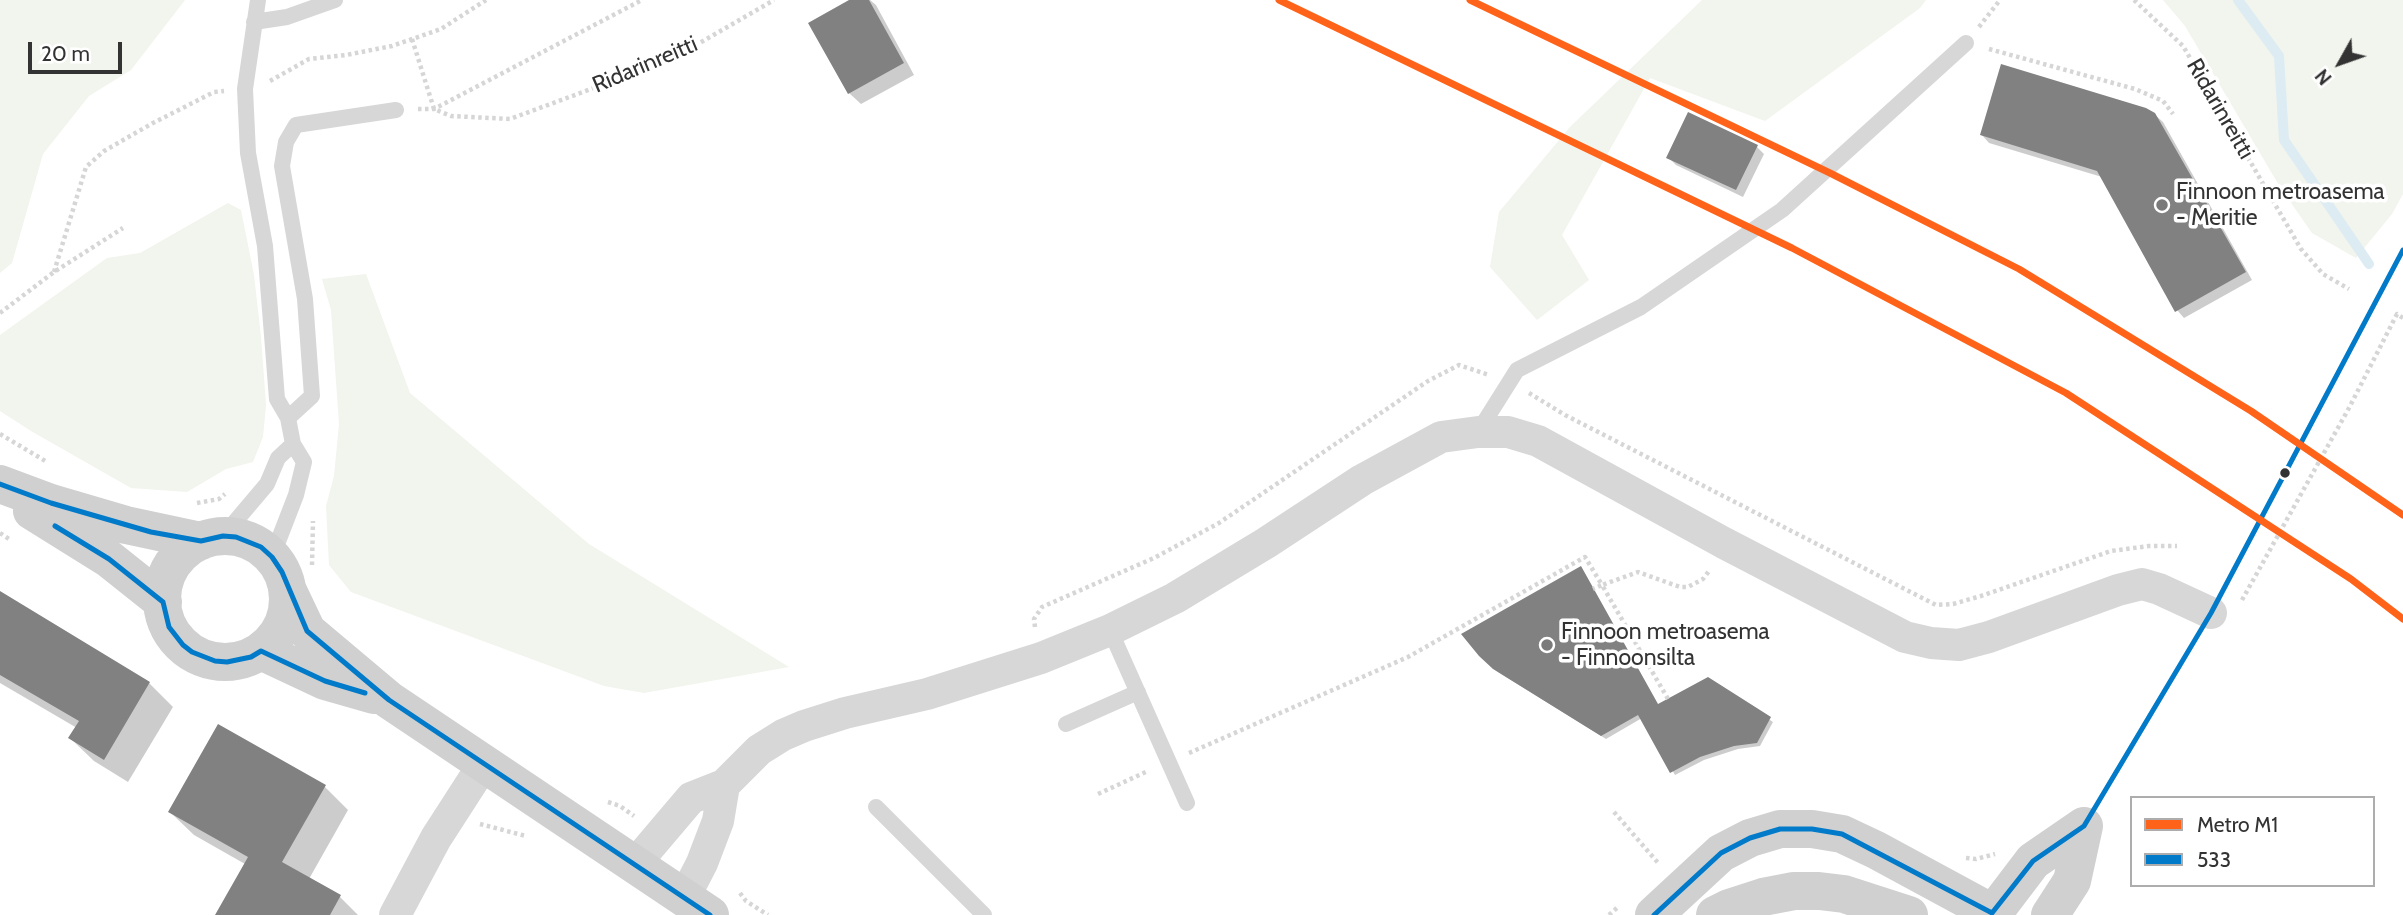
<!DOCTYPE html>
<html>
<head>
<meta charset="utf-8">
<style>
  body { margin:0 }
  #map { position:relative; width:2403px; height:915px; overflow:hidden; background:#fff; font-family:Cabin,sans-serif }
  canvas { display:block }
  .legend { position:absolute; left:2130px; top:796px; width:245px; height:91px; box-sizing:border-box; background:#fff; border:2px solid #adadad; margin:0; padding:9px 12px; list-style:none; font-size:21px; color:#333 }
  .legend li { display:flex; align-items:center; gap:14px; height:35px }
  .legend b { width:35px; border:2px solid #adadad }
  .north { position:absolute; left:2305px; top:28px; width:70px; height:70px; -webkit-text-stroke:5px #fff; paint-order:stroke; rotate:230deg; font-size:19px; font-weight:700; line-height:28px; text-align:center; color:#333 }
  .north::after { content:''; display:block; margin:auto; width:24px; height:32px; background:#333; clip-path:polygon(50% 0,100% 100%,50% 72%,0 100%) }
  .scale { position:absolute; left:28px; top:42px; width:94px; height:32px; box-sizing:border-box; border:4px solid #333; border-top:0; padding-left:9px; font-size:21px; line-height:24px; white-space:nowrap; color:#333; -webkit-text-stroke:5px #fff; paint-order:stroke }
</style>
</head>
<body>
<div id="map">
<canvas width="2403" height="915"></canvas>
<ul class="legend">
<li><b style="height:9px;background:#ff6319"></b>Metro M1</li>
<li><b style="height:9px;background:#007ac9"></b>533</li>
</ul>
<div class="north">N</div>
<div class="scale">20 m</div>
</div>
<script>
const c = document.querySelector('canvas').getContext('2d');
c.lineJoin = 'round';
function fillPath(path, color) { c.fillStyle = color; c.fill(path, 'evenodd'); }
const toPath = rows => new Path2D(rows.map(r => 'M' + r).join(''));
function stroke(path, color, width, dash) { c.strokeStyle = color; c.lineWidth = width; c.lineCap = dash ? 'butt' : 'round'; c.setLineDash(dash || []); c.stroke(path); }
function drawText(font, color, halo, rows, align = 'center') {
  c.font = font + ' Cabin,sans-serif'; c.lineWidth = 7; c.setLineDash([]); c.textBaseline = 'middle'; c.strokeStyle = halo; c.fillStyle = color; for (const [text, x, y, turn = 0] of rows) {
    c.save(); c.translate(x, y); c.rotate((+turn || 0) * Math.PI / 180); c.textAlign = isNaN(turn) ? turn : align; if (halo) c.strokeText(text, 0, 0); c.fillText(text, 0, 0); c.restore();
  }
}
fillPath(toPath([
  [0,0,185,0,131,70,89,96,43,154,12,263,0,273],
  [1702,0,1926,0,1920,8,1765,121,1650,78,1562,235,1589,280,1537,320,1490,267,1499,212,1570,127],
  [2163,0,2403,0,2403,194,2392,214,2356,258,2312,233,2280,187,2185,26],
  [228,203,241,210,254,275,261,337,266,405,263,437,253,462,226,469,187,492,131,488,31,431,0,411,0,335,107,258,140,253],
  [366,274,410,393,589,544,789,667,644,693,604,686,351,592,329,565,326,506,334,476,339,424,331,310,322,279]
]), '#f1f5ed');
fillPath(toPath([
  [853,0,870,0,876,5,914,75,861,104,849,93],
  [2154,114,2163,122,2252,280,2184,318,2177,310,2102,177,1989,143,1982,135],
  [1757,147,1764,154,1743,197,1676,165,1668,157],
  [0,594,149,683,173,707,128,782,94,761,70,738,77,728,0,683],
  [1498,672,1659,706,1708,679,1773,722,1760,746,1738,749,1704,760,1675,775,1642,718,1606,739],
  [325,787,348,810,309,879,340,897,358,915,217,915,245,864,194,835,170,812]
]), '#0003');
stroke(toPath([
  [2238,0,2279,56,2284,140,2369,264]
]), '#ddebf3', 10);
fillPath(toPath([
  [849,0,869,0,904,63,848,94,808,23],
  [2001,64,2146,108,2155,113,2246,272,2175,312,2097,171,1980,135],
  [1688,112,1758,145,1736,190,1666,158],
  [1581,566,1658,704,1708,677,1771,717,1757,743,1734,746,1700,757,1670,773,1638,715,1601,736,1493,669,1479,656,1461,634],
  [0,591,150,682,104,760,68,738,79,721,0,675],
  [218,724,326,785,282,862,341,895,330,915,215,915,248,857,168,812]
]), '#818181');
stroke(toPath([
  [2134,0,2183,46,2301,249,2323,274,2349,289],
  [1979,27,2000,0],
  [412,39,434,109,451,116,510,119,672,59,774,0],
  [1989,49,2135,89,2163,101,2173,114],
  [270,81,309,59,346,55,392,46,441,29,486,0],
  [418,109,434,109,642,0],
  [54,272,86,167,104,151,153,123,214,92,224,91],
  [0,313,54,272,123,228],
  [1529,393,1565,415,1936,605,1953,604,1981,596,2111,551,2149,546,2177,546],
  [0,434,47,462],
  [197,503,219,499,225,494],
  [0,533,9,539],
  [312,565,313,521],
  [2242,600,2349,408,2397,314,2403,318],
  [1035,627,1034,619,1042,607,1154,558,1219,523,1428,381,1459,365,1489,375],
  [1668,699,1602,585,1638,572,1680,587,1688,587,1703,579,1709,571],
  [1189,753,1408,657,1585,557,1602,585,1593,589],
  [1098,794,1148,771],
  [608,802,620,806,634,816],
  [1614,812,1659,864],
  [480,824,526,836],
  [1966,858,1976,859,1995,854],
  [740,893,746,901,768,915],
  [1609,915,1619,906]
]), '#d6d6d6', 4.5, [3.5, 3.5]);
stroke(toPath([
  [258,0,245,89,248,153,265,246,277,399,288,418,293,444,304,462,296,495,272,557],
  [254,22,287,17,335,0],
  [288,418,312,396,305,299,282,166,286,142,296,125,396,110],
  [1478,432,1517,370,1641,307,1782,210,1966,43],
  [223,536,267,484,278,458,293,444],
  [1110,630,1187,803],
  [1066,724,1138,692],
  [876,807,984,915]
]), '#d7d7d7', 16);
stroke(toPath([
  [635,864,691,798,724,785,759,750,783,735,804,726,845,713,927,694,1041,658,1110,630,1175,598,1266,543,1362,480,1441,437,1478,432,1508,432,1538,441,1724,543,1905,637,1931,643,1959,645,1989,637,2118,590,2142,584,2159,589,2211,613],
  [684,898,702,863,718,821,724,785],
  [395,915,436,838,485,762]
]), '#d7d7d7', 32);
stroke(toPath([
  [0,484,51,503,126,525,201,541],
  [32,511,109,559,163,602],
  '162 599a63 63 0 1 1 126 0a63 63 0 1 1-126 0Z',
  [287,589,307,631,389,700,710,915],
  [261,651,325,681,374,695],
  [1654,915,1721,853,1750,838,1780,829,1812,829,1842,834,1876,850,1996,915],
  [1715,915,1729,908,1763,897,1794,891,1819,891,1844,894,1909,915],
  [1992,915,2033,861,2084,826],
  [2050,915,2072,881,2084,826]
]), '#d0d0d0', 38);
stroke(toPath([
  [0,484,51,503,151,532,201,541,223,536,236,537,261,547,272,557,282,572,307,631,389,700,710,915],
  [55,526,109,559,163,602,169,627,183,645,192,652,215,661,227,662,251,657,261,651,325,681,365,693],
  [1654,915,1721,853,1750,838,1780,829,1812,829,1842,834,1992,913,2033,861,2084,826,2211,613,2403,250]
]), '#007ac9', 5);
stroke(toPath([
  [1279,0,1792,248,2066,393,2351,579,2403,619],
  [1470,0,1830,173,2019,269,2251,411,2403,515]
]), '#ff6319', 7);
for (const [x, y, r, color] of [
  [2162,205,7,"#7a7a7a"],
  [2285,473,6,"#333"],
  [1547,645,7,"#7a7a7a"]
]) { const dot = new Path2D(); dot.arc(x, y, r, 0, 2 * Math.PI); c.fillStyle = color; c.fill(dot); stroke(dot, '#fff', 2.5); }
drawText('23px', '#333', '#fff', [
  ["Ridarinreitti",645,65,-23],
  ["Ridarinreitti",2220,109,60]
]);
drawText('23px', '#333', '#fff', [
  ["Finnoon metroasema",2176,192],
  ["- Meritie",2176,218],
  ["Finnoon metroasema",1561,632],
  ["- Finnoonsilta",1561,658]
], 'left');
</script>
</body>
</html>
